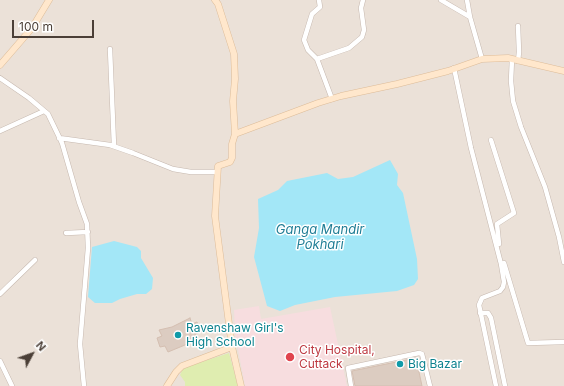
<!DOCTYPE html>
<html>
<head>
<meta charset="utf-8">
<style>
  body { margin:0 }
  #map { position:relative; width:564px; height:386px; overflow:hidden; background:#f6f0ea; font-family:Inter,sans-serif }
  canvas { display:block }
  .north { position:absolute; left:12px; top:334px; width:40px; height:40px; -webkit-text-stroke:3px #fff; paint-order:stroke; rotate:49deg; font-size:11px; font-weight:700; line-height:16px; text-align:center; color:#4b3f37 }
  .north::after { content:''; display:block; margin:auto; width:14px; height:18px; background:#4b3f37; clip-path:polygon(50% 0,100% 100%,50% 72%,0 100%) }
  .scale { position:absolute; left:12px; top:20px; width:82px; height:18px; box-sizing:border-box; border:2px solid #4b3f37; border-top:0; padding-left:5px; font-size:12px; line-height:14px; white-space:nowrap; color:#4b3f37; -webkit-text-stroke:3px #fff; paint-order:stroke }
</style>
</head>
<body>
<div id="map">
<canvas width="564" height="386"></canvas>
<div class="north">N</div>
<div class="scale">100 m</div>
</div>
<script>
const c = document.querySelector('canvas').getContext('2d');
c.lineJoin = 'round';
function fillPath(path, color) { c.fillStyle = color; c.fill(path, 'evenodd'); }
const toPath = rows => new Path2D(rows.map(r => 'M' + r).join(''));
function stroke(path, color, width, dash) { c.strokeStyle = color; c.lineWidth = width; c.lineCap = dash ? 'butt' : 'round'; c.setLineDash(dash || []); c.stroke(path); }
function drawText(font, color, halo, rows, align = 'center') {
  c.font = font + ' Inter,sans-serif'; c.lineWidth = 3; c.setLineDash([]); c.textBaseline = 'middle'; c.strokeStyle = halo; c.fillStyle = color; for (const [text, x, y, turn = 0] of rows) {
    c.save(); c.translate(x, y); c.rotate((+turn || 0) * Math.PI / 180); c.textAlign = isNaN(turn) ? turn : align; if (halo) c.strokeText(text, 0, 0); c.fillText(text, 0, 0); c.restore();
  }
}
fillPath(toPath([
  [0,0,564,0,564,386,0,386]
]), '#ebe1d8');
fillPath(toPath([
  [259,306,261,319,330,307,347,386,245,386,235,333,234,310]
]), '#f7dddf');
fillPath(toPath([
  [229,353,238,386,185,386,185,382,180,375,183,368]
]), '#dfedb0');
fillPath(toPath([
  [390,160,398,174,397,185,403,193,417,259,418,279,414,285,397,291,335,297,295,305,280,311,267,306,254,257,259,228,258,199,278,190,287,181,327,173,338,179,353,177],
  [114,241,137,247,141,251,141,258,153,278,152,289,146,294,137,294,120,299,112,303,95,303,88,297,92,247]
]), '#a3e7f7');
const building = toPath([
  [190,318,192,324,197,322,201,332,195,334,197,340,168,352,165,346,160,347,157,338,162,336,159,330,172,327,190,318],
  [416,358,422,386,355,386,352,371,416,358]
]);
fillPath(building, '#dcccc1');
stroke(building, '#d5bfb1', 1);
const street = toPath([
  [441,0,470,17],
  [467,0,470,17,482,59],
  [518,26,519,52,518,61],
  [110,49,114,146],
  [317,59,308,50,304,40,312,14,320,7,319,0],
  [512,59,511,81,513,101,521,127,545,187,559,237,564,262],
  [454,68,471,148,501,264,504,282,503,287,500,291,482,298,479,305,496,386],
  [0,78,29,98,48,114,62,143,79,202,87,224,88,248,80,344,84,386],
  [332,99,317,59,349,48,362,37,364,30,361,8,363,0],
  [0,131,44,111],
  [59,138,110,145,133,153,173,169,191,172,217,172],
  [491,140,514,213,497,224,499,244],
  [66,233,88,232],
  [504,263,528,343,564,342],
  [0,294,35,260],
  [480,313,488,313,491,318,505,386],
  [0,361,12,386],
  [351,386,348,368,419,353,422,354,430,386]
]);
const secondary = toPath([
  [215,0,218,4,234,54,235,79,233,101,235,134,232,144,232,158,230,162,218,166,215,216,232,347,241,386],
  [0,65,32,28,49,0],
  [235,134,318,103,341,96,397,84,448,71,482,59,508,58,564,71],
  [167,386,176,372,182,366,232,347]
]);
stroke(street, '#c6b8af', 5.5);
stroke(secondary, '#ddbc99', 7);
stroke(street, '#fff', 4.5);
stroke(secondary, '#ffe7cc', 6);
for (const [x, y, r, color] of [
  [178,335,4,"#0f9aa8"],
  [290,357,5,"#e0444e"],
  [400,364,4,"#0f9aa8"]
]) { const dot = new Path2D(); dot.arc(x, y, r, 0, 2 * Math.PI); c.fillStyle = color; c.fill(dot); stroke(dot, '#fff', 1.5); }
drawText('12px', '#0d838f', '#fff', [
  ["Ravenshaw Girl's",186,328],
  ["High School",186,342],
  ["Big Bazar",408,364]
], 'left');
drawText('12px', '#be3a42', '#fff', [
  ["City Hospital,",299,350],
  ["Cuttack",299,364]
], 'left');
drawText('italic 13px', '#207e96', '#fff', [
  ["Ganga Mandir",320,230],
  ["Pokhari",320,245]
]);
</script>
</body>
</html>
